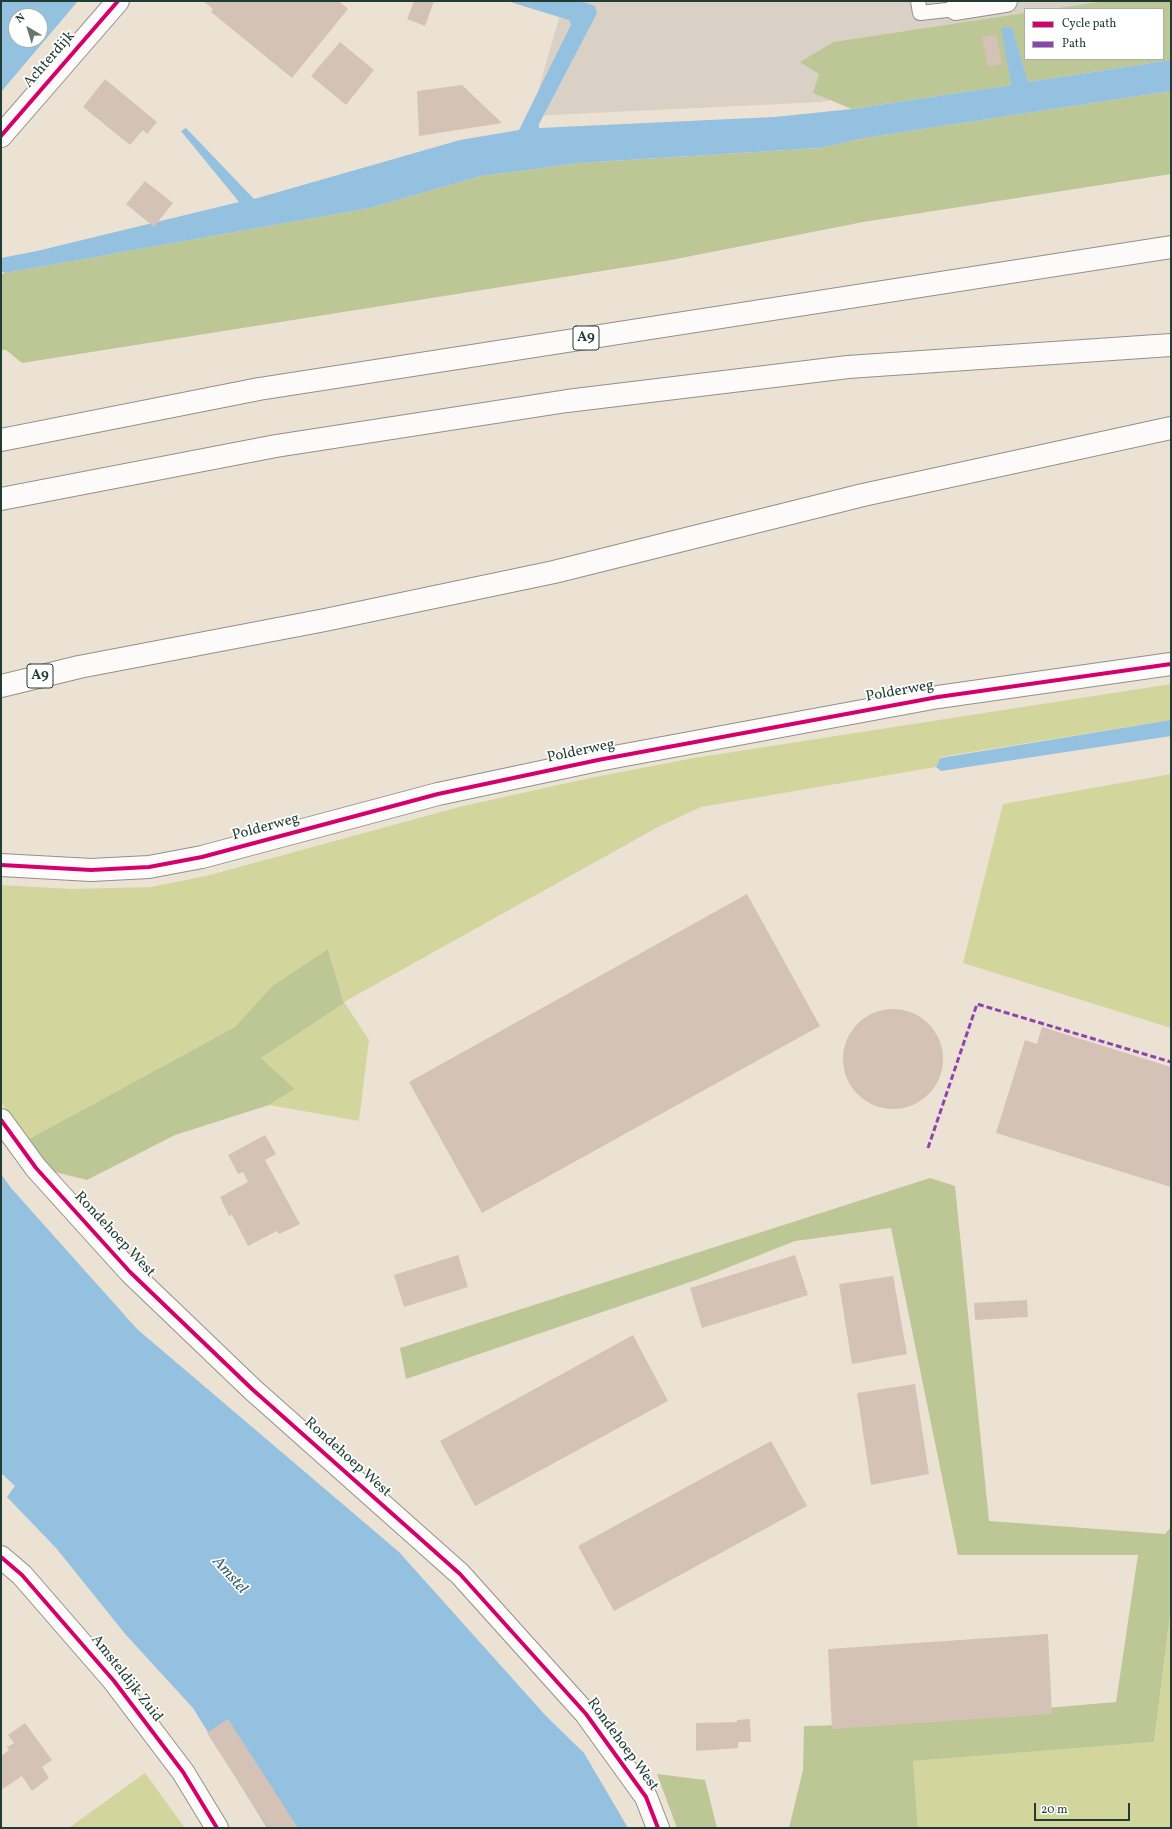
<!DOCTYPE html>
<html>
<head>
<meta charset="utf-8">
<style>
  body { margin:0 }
  #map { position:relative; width:1172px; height:1829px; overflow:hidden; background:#ece2d4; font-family:Vollkorn,serif }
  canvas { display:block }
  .frame { position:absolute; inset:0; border:2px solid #1f3d34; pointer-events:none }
  .legend { position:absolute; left:1024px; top:8px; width:140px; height:52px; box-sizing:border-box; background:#fff; border:1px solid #a5b1ae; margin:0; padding:5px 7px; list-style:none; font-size:12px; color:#1f3d34 }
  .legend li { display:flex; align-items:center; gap:8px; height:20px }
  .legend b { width:20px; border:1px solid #a5b1ae }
  .north { position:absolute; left:8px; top:8px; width:40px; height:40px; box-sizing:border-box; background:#fff; border:1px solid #a5b1ae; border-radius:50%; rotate:322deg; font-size:11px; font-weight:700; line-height:16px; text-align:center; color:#1f3d34 }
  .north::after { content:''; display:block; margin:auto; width:14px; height:18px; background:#67776c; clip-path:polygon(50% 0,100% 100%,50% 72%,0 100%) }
  .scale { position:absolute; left:1034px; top:1803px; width:96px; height:18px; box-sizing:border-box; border:2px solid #1f3d34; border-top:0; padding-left:5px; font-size:12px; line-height:14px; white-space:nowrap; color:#1f3d34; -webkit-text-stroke:3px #fff; paint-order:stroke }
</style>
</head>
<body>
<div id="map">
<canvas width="1172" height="1829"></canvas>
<div class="frame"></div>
<ul class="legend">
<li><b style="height:5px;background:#d6006c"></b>Cycle path</li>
<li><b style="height:5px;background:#8e44ad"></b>Path</li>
</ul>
<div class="north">N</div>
<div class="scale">20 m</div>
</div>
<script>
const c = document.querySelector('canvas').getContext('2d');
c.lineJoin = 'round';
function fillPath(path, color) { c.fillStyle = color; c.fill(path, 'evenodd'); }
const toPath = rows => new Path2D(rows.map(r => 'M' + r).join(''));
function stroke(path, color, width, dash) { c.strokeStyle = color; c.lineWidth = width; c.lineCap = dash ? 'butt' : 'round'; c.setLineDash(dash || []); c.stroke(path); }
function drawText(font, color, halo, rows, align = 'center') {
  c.font = font + ' Vollkorn,serif'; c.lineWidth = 3.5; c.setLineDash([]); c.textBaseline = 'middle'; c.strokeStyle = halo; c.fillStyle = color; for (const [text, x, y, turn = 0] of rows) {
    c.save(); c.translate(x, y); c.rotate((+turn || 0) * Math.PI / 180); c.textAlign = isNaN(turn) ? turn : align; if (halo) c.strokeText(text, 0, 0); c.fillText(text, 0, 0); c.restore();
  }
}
fillPath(toPath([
  [564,1,1171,1,1163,9,1025,9,1025,52,822,102,531,116]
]), '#d9d1c5');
fillPath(toPath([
  [1171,684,1171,720,940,757,936,767,701,807,658,827,344,1002,369,1040,359,1121,269,1105,295,1089,261,1058,344,1002,328,949,272,986,235,1027,27,1140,1,1102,1,885,72,889,151,887,210,875,463,806,590,778,694,758],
  [1171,774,1171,1028,963,963,1003,804],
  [1171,1607,1171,1828,918,1828,913,1761,1154,1742],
  [145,1773,185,1828,70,1828,70,1827]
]), '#d3d69c');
fillPath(toPath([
  [1105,1,1171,1,1171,60,1028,82,1012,28,1002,28,1011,85,852,109,813,93,819,74,800,62,834,42,1025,13,1025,59,1163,59,1163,9,1052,9],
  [1171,91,1171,174,863,222,671,260,22,363,6,350,1,350,1,274,5,273,370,208,481,176,580,163,820,148,864,138],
  [328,949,344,1003,261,1058,295,1089,269,1105,175,1135,87,1180,51,1171,27,1140,235,1027,272,986],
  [930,1178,955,1186,989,1521,1165,1534,1171,1527,1171,1607,1154,1742,913,1761,918,1828,789,1828,803,1770,804,1726,848,1725,1116,1702,1138,1555,958,1555,891,1228,795,1241,699,1279,406,1379,400,1348],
  [657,1774,705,1780,717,1828,677,1828]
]), '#bdc695');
fillPath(toPath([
  [1,1,78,1,1,92],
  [16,16,40,16,40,40,16,40],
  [507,1,580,1,595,6,597,13,539,124,539,128,774,117,852,109,1011,85,1001,28,1012,27,1028,82,1171,60,1171,91,864,138,820,148,580,163,481,176,370,208,5,273,1,271,1,258,37,251,239,202,181,131,186,128,254,199,460,140,519,130,571,25,569,20],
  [1171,720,1171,736,941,771,936,767,940,758],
  [1,1174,11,1188,137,1329,399,1552,546,1716,584,1753,628,1828,267,1828,193,1708,126,1635,56,1548,7,1497,15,1486,1,1473]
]), '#94c1df');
fillPath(toPath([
  [203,1,339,1,348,9,292,78,211,12,213,9],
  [414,1,434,1,425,26,407,19],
  [996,34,1002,64,988,67,982,37],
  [340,42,374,70,346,105,311,76],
  [105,79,157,122,147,134,143,130,130,145,83,107],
  [462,85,502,123,419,136,417,91],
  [145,181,173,203,154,227,126,204],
  [747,894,820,1026,482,1213,409,1082],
  '843 1059a50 50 0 1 1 100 0a50 50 0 1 1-100 0Z',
  [1042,1027,1171,1067,1171,1187,996,1133,1025,1040,1037,1044],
  [265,1135,276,1154,265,1160,300,1224,279,1234,277,1231,248,1246,232,1215,229,1216,220,1197,248,1182,243,1172,238,1174,228,1155],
  [458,1255,468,1287,404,1307,394,1275],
  [795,1255,808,1295,702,1328,690,1288],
  [893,1276,907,1354,852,1364,839,1284],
  [1027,1300,1028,1317,975,1320,974,1303],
  [633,1335,668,1401,475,1506,440,1441],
  [915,1384,929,1474,871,1485,857,1393],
  [771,1441,807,1506,614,1611,578,1546],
  [1048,1634,1052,1714,832,1729,828,1649],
  [228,1719,298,1828,268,1828,207,1733],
  [750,1719,751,1742,738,1742,738,1748,696,1751,696,1723,737,1722,737,1720],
  [25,1723,52,1760,42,1767,49,1778,32,1791,22,1776,1,1790,1,1756,9,1750,7,1747,14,1743,8,1735]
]), '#d5c2b6');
const service = toPath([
  [918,1,920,13,956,9]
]);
const minor = toPath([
  [956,9,1006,1],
  [1,136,118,1],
  [1,865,91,870,149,867,202,857,438,794,598,760,938,697,1171,664],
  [1,1120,36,1168,130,1272,252,1389,460,1574,586,1714,646,1797,658,1828]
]);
const tertiary = toPath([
  [1,1557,22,1575,114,1681,183,1772,217,1828]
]);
const motorway = toPath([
  [1,440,259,389,1171,247],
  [1,499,276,446,567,401,848,367,1171,345],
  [1,686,79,667,325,620,554,572,863,495,1171,428]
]);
stroke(service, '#919188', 16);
stroke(minor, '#919188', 24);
stroke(tertiary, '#919188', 24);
stroke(motorway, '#919188', 24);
stroke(service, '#fcfbf9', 14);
stroke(minor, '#fcfbf9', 22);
stroke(tertiary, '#fcfbf9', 22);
stroke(motorway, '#fcfbf9', 22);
stroke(toPath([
  [928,1148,977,1004,1171,1062]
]), '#8e44ad', 3, [6, 3]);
stroke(toPath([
  [1,136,118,1],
  [1,865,91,870,149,867,202,857,438,794,598,760,938,697,1171,664],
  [1,1120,36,1168,130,1272,252,1389,460,1574,586,1714,646,1797,658,1828],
  [1,1557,22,1575,114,1681,183,1772,217,1828]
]), '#d6006c', 4);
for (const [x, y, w] of [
  [586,338,26],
  [40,676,26]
]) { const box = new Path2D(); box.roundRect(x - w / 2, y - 12, w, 24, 3); c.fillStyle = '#fff'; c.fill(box); stroke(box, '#1f3d34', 1); }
drawText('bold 14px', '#1f3d34', null, [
  ["A9",586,338],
  ["A9",40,676]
]);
drawText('15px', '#1f3d34', '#fff', [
  ["Achterdijk",50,60,-49],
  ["Polderweg",900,692,-10],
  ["Polderweg",581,752,-12],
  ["Polderweg",266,828,-15],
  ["Rondehoep West",114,1235,47],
  ["Rondehoep West",347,1458,42],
  ["Amsteldijk Zuid",126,1679,52],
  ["Rondehoep West",622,1745,54]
]);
drawText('italic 16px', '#376069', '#fff', [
  ["Amstel",229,1576,48]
]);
</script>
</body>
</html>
